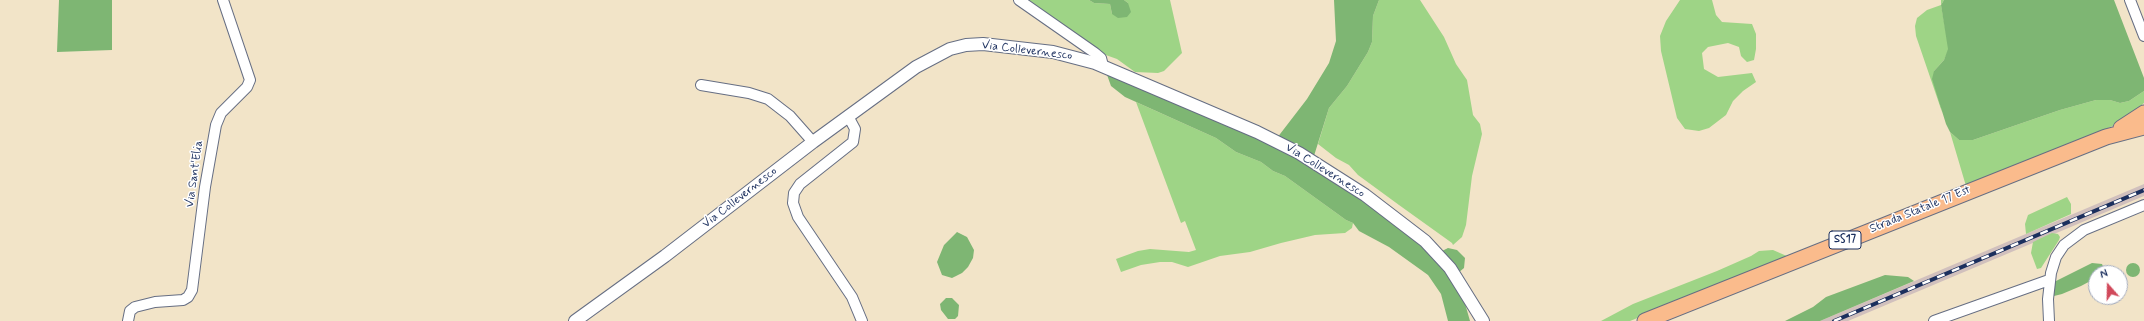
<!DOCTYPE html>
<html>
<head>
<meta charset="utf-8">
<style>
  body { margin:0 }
  #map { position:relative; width:2144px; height:321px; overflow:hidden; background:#f2e4c8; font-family:Mynerve,sans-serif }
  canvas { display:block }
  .north { position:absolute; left:2088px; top:265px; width:40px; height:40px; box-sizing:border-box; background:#fff; border:1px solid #a4acbf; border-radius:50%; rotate:340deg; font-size:11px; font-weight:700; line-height:16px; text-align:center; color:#1b2f5e }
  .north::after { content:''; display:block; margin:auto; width:14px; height:18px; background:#d1495b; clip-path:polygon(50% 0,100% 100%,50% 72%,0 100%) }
</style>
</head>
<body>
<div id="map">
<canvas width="2144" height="321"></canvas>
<div class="north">N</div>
</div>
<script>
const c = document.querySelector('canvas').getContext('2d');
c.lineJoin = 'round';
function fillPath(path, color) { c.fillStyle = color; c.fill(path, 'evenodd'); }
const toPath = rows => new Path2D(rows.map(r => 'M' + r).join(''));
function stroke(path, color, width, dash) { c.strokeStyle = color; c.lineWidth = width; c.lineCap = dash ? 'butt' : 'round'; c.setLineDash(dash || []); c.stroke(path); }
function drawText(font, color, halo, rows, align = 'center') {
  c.font = font + ' Mynerve,sans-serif'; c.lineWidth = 3; c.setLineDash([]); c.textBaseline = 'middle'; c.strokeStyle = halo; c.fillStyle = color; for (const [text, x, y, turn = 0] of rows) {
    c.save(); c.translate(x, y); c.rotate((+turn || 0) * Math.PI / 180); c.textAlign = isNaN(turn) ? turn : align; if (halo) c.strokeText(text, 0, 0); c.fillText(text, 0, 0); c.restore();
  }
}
fillPath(toPath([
  [2144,184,2144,196,2092,218,1848,321,1820,321]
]), '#d1c0bd');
fillPath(toPath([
  [1025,0,1089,0,1094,3,1110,4,1112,14,1128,3,1124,0,1170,0,1182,53,1164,71,1158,73,1135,72,1117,59,1103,54],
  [1379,0,1420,0,1444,37,1456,64,1467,80,1473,115,1480,124,1482,134,1472,176,1466,225,1462,237,1453,245,1452,243,1399,205,1358,175,1349,165,1336,158,1318,144,1329,108,1347,86,1368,52,1372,42,1373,16],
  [1680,0,1712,0,1716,15,1722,22,1752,24,1756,34,1756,49,1754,60,1747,62,1741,56,1739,47,1728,43,1708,47,1702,53,1704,69,1718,77,1752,73,1756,82,1743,91,1733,101,1726,115,1709,128,1699,131,1685,129,1677,118,1661,51,1660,36,1666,21],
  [1941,0,1944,0,1941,5,1949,49,1944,60,1934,71,1942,112,1916,36,1915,26,1917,18,1927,10,1941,5],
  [2144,91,2144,103,2121,122,2091,136,1966,186,1950,132,1959,140,1973,140,2060,110,2096,100,2110,100,2120,103,2129,101],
  [1136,102,1216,138,1236,152,1261,162,1273,171,1285,176,1346,220,1353,223,1352,228,1345,233,1315,235,1281,243,1250,252,1220,256,1188,267,1172,262,1160,262,1141,265,1121,272,1116,259,1138,251,1150,249,1189,252,1196,250,1185,221,1181,223],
  [2067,197,2071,204,2071,214,2026,234,2025,224,2028,215],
  [2052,233,2058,234,2060,237,2059,240,2041,268,2037,269,2031,253,2033,242],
  [1773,250,1789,257,1630,321,1601,321,1633,304,1717,271,1751,256,1759,251]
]), '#9ed486');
fillPath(toPath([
  [59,0,112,0,112,50,57,52],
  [1089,0,1124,0,1128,3,1131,12,1127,17,1118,18,1112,14,1110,4,1094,3],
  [1334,0,1379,0,1373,16,1372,42,1368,52,1347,86,1329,108,1313,159,1277,138,1307,99,1329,63,1336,41],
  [1944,0,2114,0,2144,78,2144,91,2129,101,2120,103,2110,100,2096,100,2060,110,1973,140,1959,140,1950,132,1946,124,1932,79,1934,71,1944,60,1948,49,1941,5],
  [1106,72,1269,143,1340,183,1406,231,1440,262,1464,300,1470,321,1448,321,1441,294,1428,275,1389,247,1359,231,1353,223,1346,220,1285,176,1273,171,1261,162,1236,152,1216,138,1125,97,1111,86],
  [957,232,967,237,974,250,973,258,968,267,962,273,952,278,942,275,937,262,944,245],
  [1448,248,1457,250,1465,258,1464,268,1458,273,1442,251],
  [2092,263,2102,264,2106,273,2096,273,2096,278,2081,286,2062,294,2050,297,2050,284],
  '2126 270a7 7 0 1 1 14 0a7 7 0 1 1-14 0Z',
  [1885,275,1908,277,1914,281,1820,321,1785,321,1813,307,1826,297],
  [946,298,952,298,959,305,958,316,955,319,948,319,941,310,940,304]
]), '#7eb673');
const minor = toPath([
  [1019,0,1095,53,1101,58,1103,66],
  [2130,0,2144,36],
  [701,85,749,93,768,99,790,116,813,142],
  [848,116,855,129,853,142,800,184,794,193,793,203,798,217,852,297,862,321],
  [128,321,130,311,135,307,155,302,183,300,188,297,192,290,205,187,216,125,221,113,247,87,250,80,223,0],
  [1934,321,2049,280],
  [2049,321,2048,299,2051,273,2056,257,2064,245,2084,230,2144,205]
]);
const tertiary = toPath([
  [575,321,665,256,813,142,916,67,950,49,966,45,983,44,1053,52,1095,63,1257,132,1299,153,1365,195,1425,241,1450,268,1483,321]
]);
const primary = toPath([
  [2121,128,2144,113],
  [1645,321,2106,137,2144,127]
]);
stroke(minor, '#666e83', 12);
stroke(tertiary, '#666e83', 14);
stroke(primary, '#666e83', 17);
stroke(minor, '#fff', 10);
stroke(tertiary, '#fff', 12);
stroke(primary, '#fabb8c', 15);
const rail = toPath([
  [1834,321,2144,190]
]);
stroke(rail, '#1b2f5e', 4);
stroke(rail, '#fff', 2.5, [8]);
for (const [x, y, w] of [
  [1845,240,32]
]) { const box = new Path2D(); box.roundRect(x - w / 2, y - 9, w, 18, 3); c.fillStyle = '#fff'; c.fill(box); stroke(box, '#1b2f5e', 1); }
drawText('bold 11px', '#1b2f5e', null, [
  ["SS17",1845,240]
]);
drawText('12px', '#1b2f5e', '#fff', [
  ["Via Collevernesco",1027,51,7],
  ["Via Collevernesco",1325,171,32],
  ["Via Sant'Elia",195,174,-82],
  ["Via Collevernesco",740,198,-38],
  ["Strada Statale 17 Est",1920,210,-22]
]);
</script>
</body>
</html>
